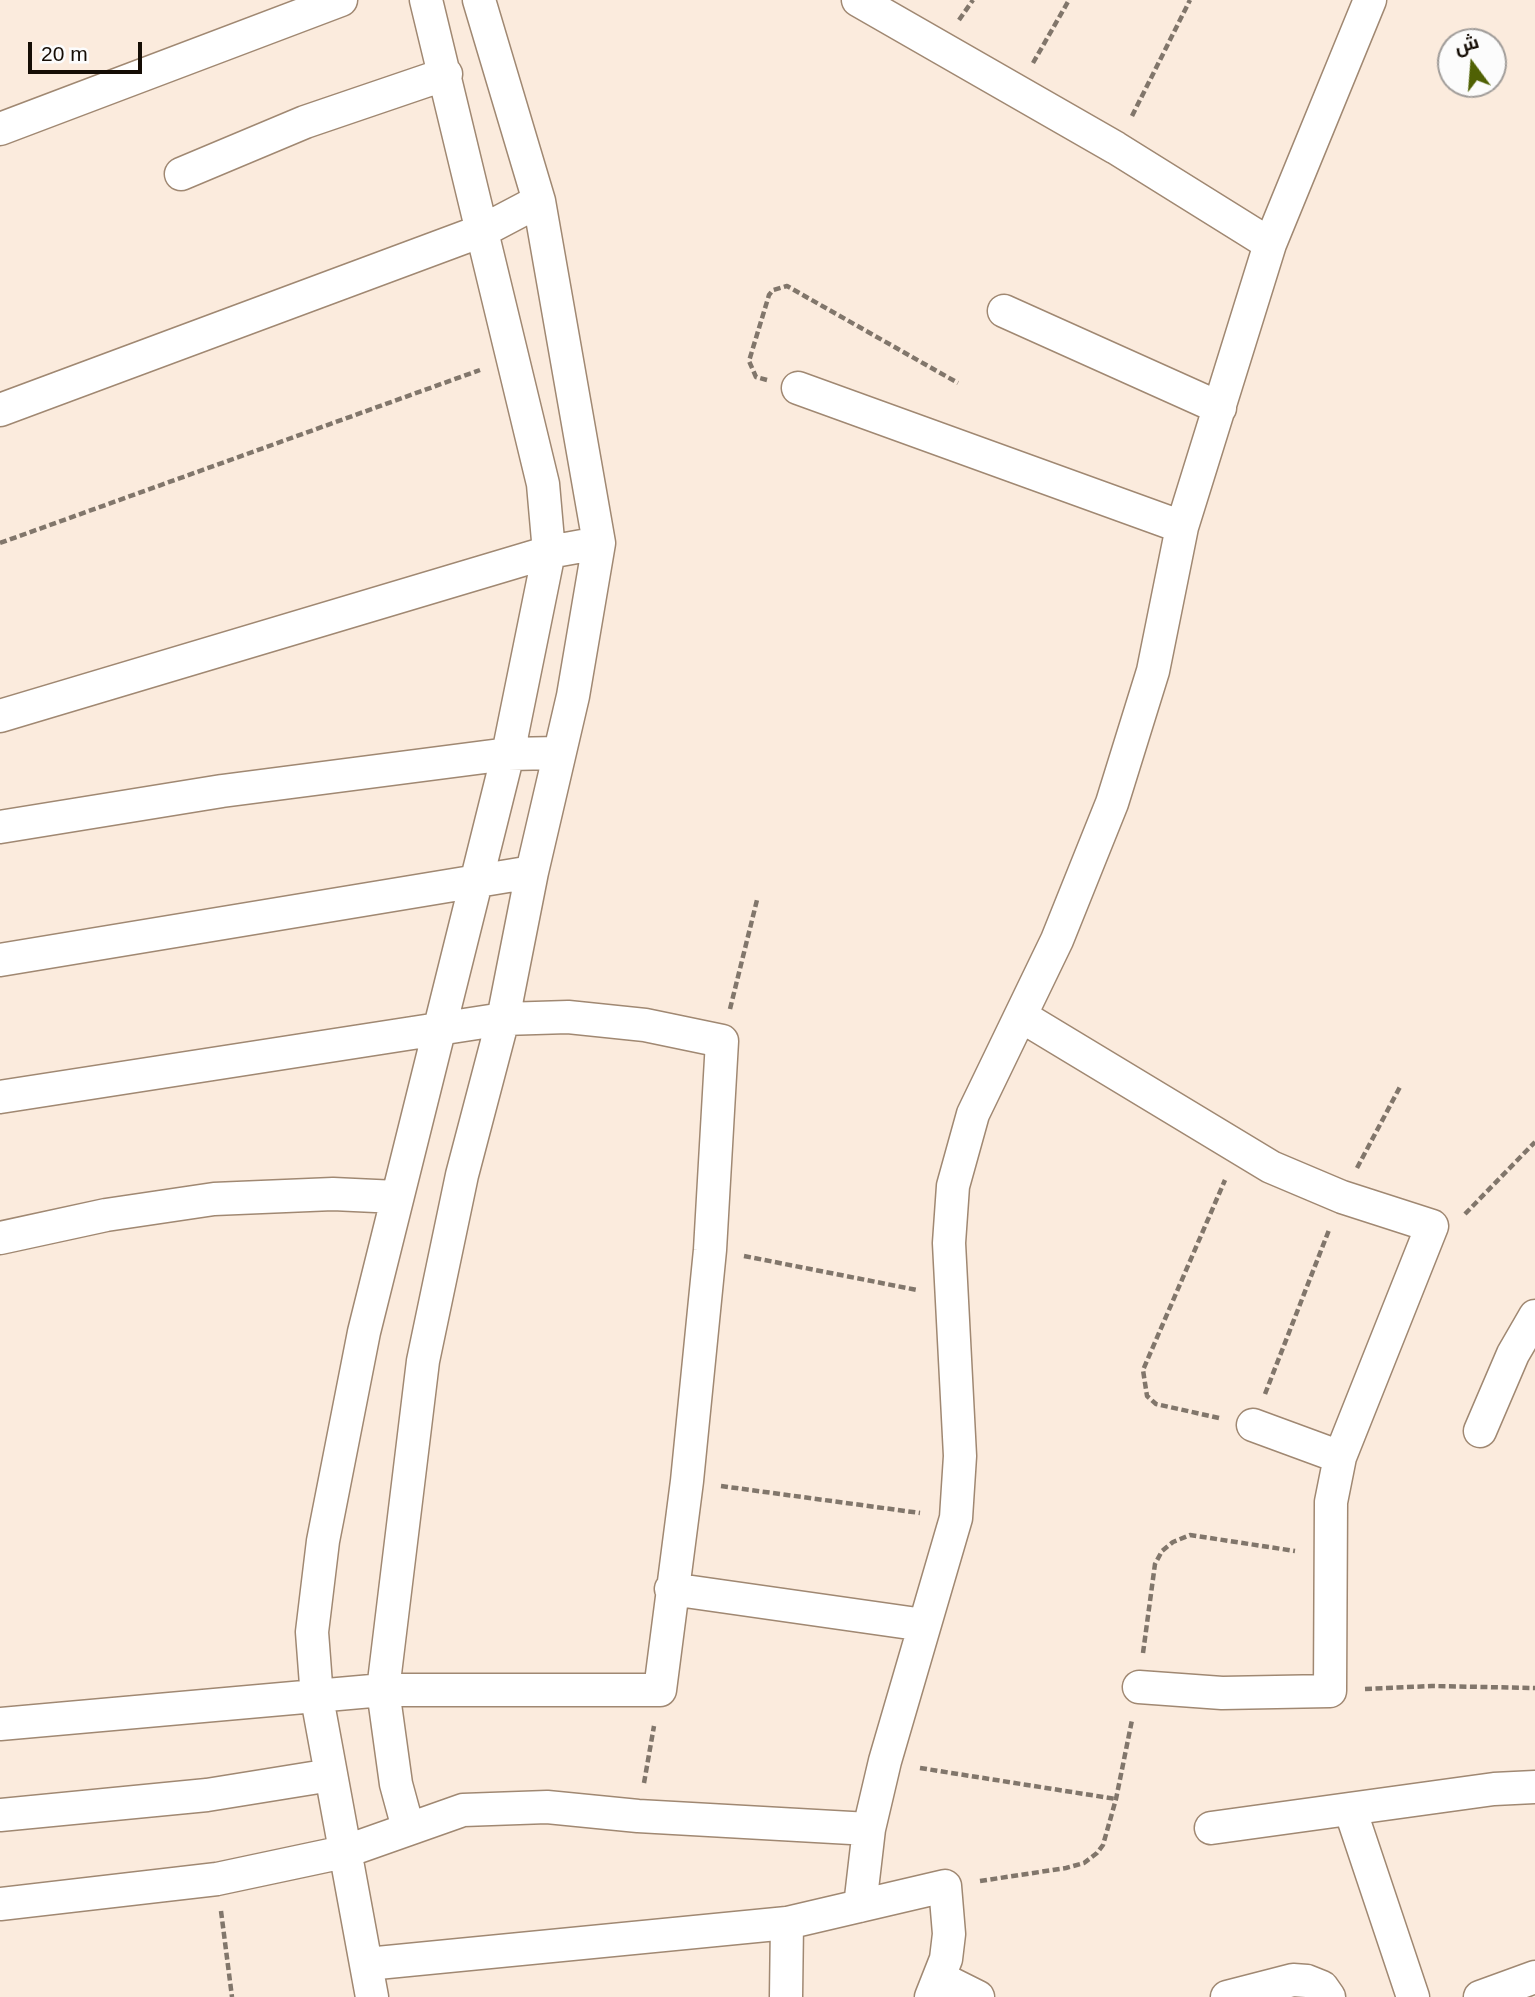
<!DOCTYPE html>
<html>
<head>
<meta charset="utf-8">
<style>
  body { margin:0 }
  #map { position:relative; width:1535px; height:1997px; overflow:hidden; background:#fbebdd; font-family:Arial,Cairo,sans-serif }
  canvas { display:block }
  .north { position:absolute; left:1437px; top:28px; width:70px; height:70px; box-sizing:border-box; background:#fcfcfc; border:2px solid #a09c99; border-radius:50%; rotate:344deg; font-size:19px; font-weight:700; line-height:28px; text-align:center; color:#150d05 }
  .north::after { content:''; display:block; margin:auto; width:24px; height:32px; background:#506104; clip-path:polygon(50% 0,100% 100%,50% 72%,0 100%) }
  .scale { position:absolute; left:28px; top:42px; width:114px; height:32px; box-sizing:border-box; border:4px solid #150d05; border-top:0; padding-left:9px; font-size:21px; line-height:24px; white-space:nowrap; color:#150d05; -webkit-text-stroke:5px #fcfcfc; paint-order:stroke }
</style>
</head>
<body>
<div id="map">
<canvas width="1535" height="1997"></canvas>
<div class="north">ش</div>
<div class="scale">20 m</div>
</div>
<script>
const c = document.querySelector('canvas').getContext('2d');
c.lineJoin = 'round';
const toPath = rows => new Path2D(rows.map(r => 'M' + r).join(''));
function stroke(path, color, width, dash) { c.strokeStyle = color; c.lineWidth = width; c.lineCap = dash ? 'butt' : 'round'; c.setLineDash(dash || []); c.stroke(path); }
const street = toPath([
  [858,0,1116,148,1270,244],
  [0,129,341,0],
  [181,174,305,122,446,74],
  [1004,311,1220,408],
  [798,388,1182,527],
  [0,410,484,230,539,201],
  [0,716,549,552,599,543],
  [0,827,222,791,508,754,558,753],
  [0,960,532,872],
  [1021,1016,1271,1167,1342,1197,1432,1226,1340,1457,1331,1502,1330,1691,1222,1693,1139,1687],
  [0,1097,503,1019,568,1017,645,1025,722,1041,710,1250,687,1481,660,1690,383,1690,0,1724],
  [0,1238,106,1215,214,1199,333,1194,397,1197],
  [1253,1425,1340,1457],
  [1480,1431,1513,1354,1535,1316],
  [671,1589,924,1625],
  [1350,1809,1413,1997],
  [0,1815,207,1795,331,1775],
  [408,1828,396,1784,383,1690,423,1361,462,1175,503,1019,532,872,573,696,599,543,539,201,479,0],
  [1211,1828,1494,1789,1535,1787],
  [0,1904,217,1879,344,1852,463,1810,547,1807,638,1816,869,1829],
  [860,1906,869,1829,885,1761,956,1518,960,1456,949,1243,953,1186,973,1114,1057,940,1112,803,1153,671,1182,527,1270,244,1370,0],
  [367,1964,787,1923,945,1886,949,1934,946,1959,931,1997],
  [940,1978,978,1997],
  [372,1997,317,1698,312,1632,323,1541,364,1332,508,754,549,552,543,484,426,0],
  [786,1997,787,1923],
  [1227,1997,1293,1980,1307,1981,1322,1987,1329,1997],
  [1480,1997,1535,1977]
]);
stroke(street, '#a08872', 35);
stroke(toPath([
  [959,20,973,0],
  [1033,63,1069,0],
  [1132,116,1190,0],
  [767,380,756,377,749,361,769,295,773,290,787,286,958,383],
  [0,543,480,370],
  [730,1009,757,900],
  [1357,1168,1401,1085],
  [1465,1214,1535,1142],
  [744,1256,917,1290],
  [1265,1394,1329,1230],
  [1219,1418,1156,1404,1147,1396,1143,1370,1225,1180],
  [721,1486,920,1513],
  [1143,1653,1155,1564,1162,1551,1173,1542,1190,1535,1295,1551],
  [1365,1689,1432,1686,1535,1688],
  [920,1768,1116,1799],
  [644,1783,654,1726],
  [980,1881,1066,1868,1084,1863,1097,1853,1103,1845,1116,1799,1132,1720],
  [221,1911,232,1997]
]), '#81766b', 4.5, [7, 3.5]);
stroke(street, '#fff', 32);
</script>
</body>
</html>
